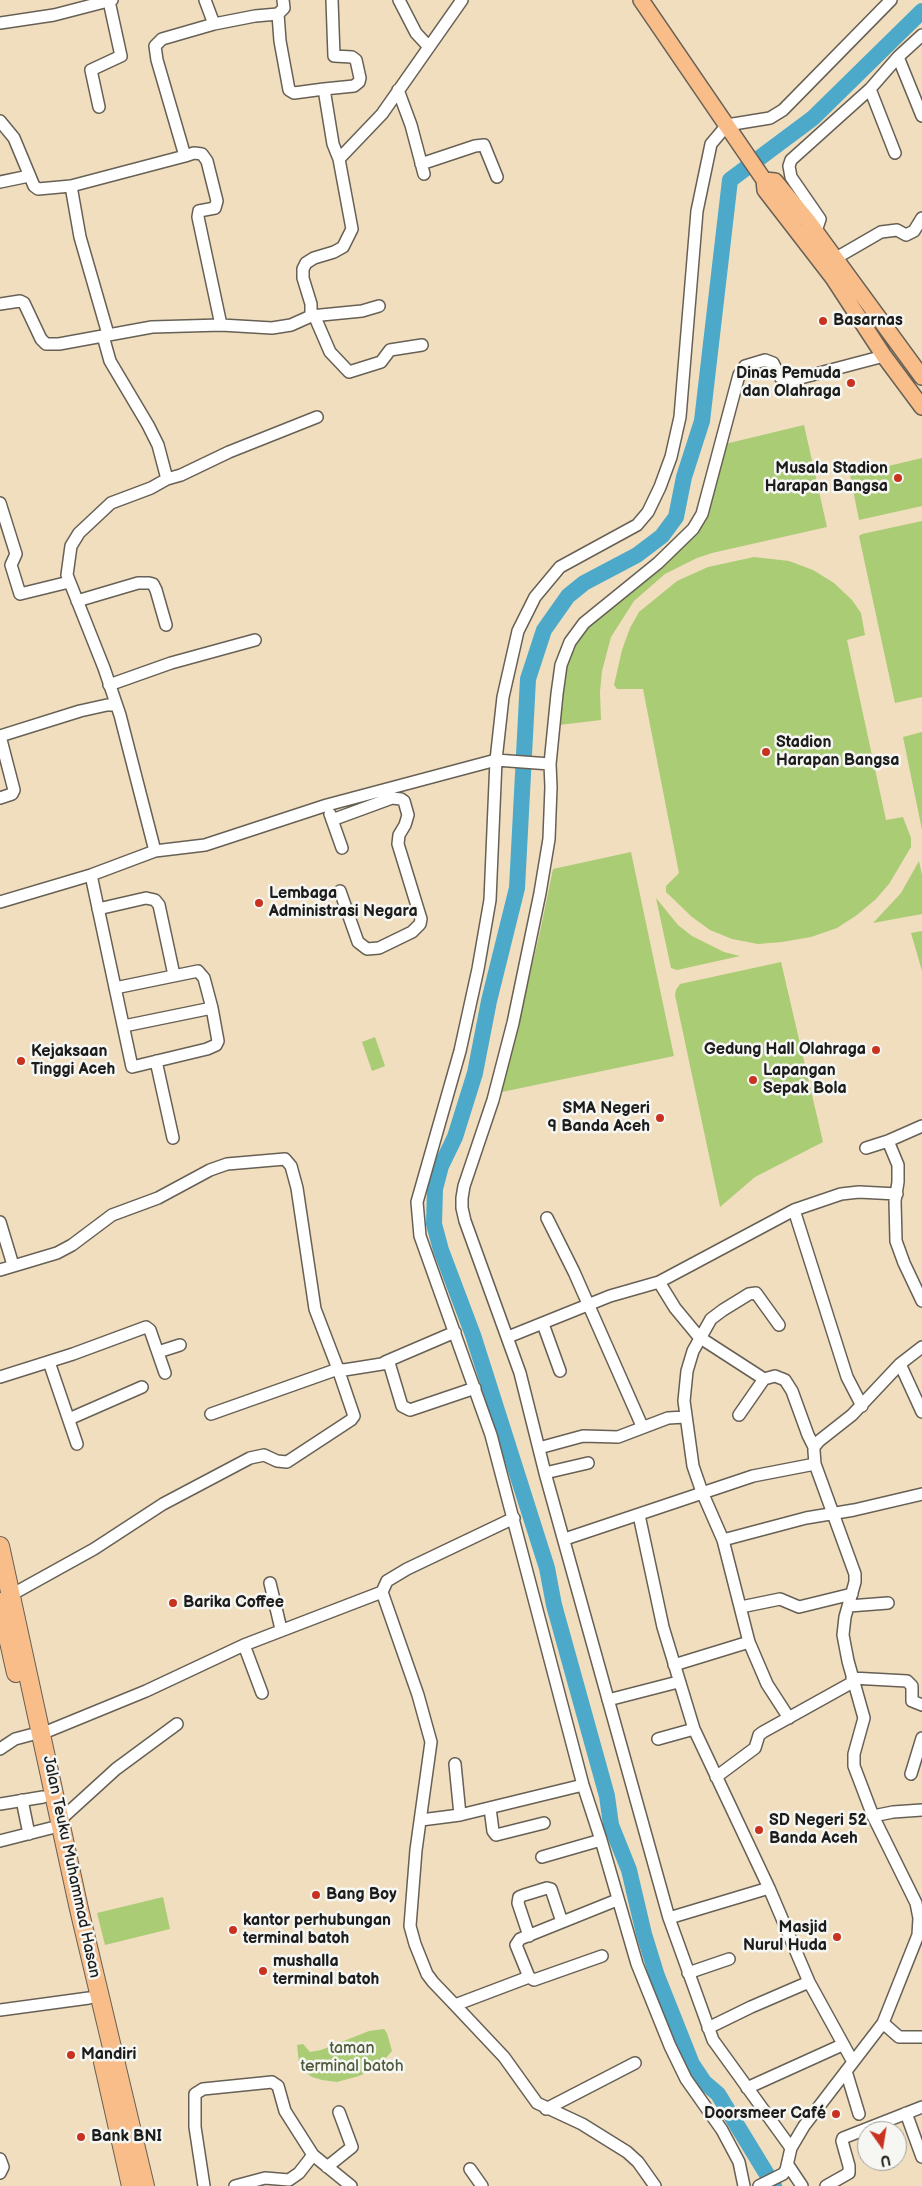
<!DOCTYPE html>
<html>
<head>
<meta charset="utf-8">
<style>
  body { margin:0 }
  #map { position:relative; width:922px; height:2186px; overflow:hidden; background:#f1debf; font-family:"Balsamiq Sans",sans-serif }
  canvas { display:block }
  .north { position:absolute; left:857px; top:2121px; width:50px; height:50px; box-sizing:border-box; background:#f6f6f2; border:1px solid #9f9f9c; border-radius:50%; rotate:167deg; font-size:14px; font-weight:700; line-height:20px; text-align:center; color:#1c1c1c }
  .north::after { content:''; display:block; margin:auto; width:18px; height:22px; background:#c8321e; clip-path:polygon(50% 0,100% 100%,50% 72%,0 100%) }
</style>
</head>
<body>
<div id="map">
<canvas width="922" height="2186"></canvas>
<div class="north">U</div>
</div>
<script>
const c = document.querySelector('canvas').getContext('2d');
c.lineJoin = 'round';
function fillPath(path, color) { c.fillStyle = color; c.fill(path, 'evenodd'); }
const toPath = rows => new Path2D(rows.map(r => 'M' + r).join(''));
function stroke(path, color, width, dash) { c.strokeStyle = color; c.lineWidth = width; c.lineCap = dash ? 'butt' : 'round'; c.setLineDash(dash || []); c.stroke(path); }
function drawText(font, color, halo, rows, align = 'center') {
  c.font = font + ' "Balsamiq Sans",sans-serif'; c.lineWidth = 5; c.setLineDash([]); c.textBaseline = 'middle'; c.strokeStyle = halo; c.fillStyle = color; for (const [text, x, y, turn = 0] of rows) {
    c.save(); c.translate(x, y); c.rotate((+turn || 0) * Math.PI / 180); c.textAlign = isNaN(turn) ? turn : align; if (halo) c.strokeText(text, 0, 0); c.fillText(text, 0, 0); c.restore();
  }
}
fillPath(toPath([
  [804,425,827,527,712,553,697,558,665,574,634,601,611,637,602,671,600,692,601,720,559,725,567,663,572,646,588,625,659,570,698,534,725,444],
  [922,458,922,506,859,520,850,475],
  [922,521,922,697,895,703,859,536,862,534],
  [754,557,789,561,813,570,834,583,852,600,861,613,865,635,847,640,886,820,903,817,911,838,911,847,889,884,876,899,857,915,837,928,811,937,782,942,758,944,732,939,710,930,692,917,666,892,666,886,679,873,643,689,617,689,614,685,622,650,630,628,639,612,677,581,708,567],
  [922,732,922,830,903,737],
  [631,852,674,1056,502,1092,540,932,553,869],
  [919,861,922,875,922,914,873,923,901,893],
  [656,898,678,925,692,936,724,952,740,956,677,970,671,968],
  [922,931,922,971,911,933],
  [781,962,823,1142,755,1177,720,1207,675,995,676,990,680,984],
  [375,1037,385,1066,372,1071,362,1042],
  [163,1897,170,1929,105,1945,97,1913],
  [384,2029,387,2033,392,2051,378,2067,359,2076,337,2082,322,2080,312,2077,305,2072,299,2063,297,2045,303,2044,310,2052,321,2050,369,2031]
]), '#aacc75');
stroke(toPath([
  [774,2186,718,2094,704,2082,692,2064,657,1976,644,1934,629,1870,611,1825,607,1796,554,1605,547,1568,473,1335,441,1250,434,1224,435,1189,441,1166,455,1137,475,1073,489,1001,517,888,528,679,544,630,568,596,584,583,637,555,662,536,676,517,684,477,702,421,730,180,813,118,922,11]
]), '#4ca9ca', 16);
const minor = toPath([
  [205,0,214,24],
  [399,0,416,33,429,47],
  [278,14,280,41,289,90,294,93,324,89,333,144,339,159],
  [0,23,54,15,112,0],
  [898,57,922,116],
  [324,89,354,86,359,82,360,78,356,60,352,57,334,56,332,0],
  [870,89,895,153],
  [398,90,411,125,424,174],
  [99,107,91,70,121,56,109,1],
  [0,121,14,138,34,186,38,189,71,186],
  [421,164,475,146,484,145,497,177],
  [0,182,29,176],
  [816,231,820,219,791,177,789,166,791,160,870,89,898,57,922,35],
  [836,258,881,232,897,230,906,235,914,231,922,218],
  [0,304,20,301,24,303,41,339,46,344,59,344,152,327,221,325,272,328,291,325,311,316,311,304,303,278,303,269,306,263,314,258,334,252,343,247,352,229,339,159,382,114,462,0],
  [314,315,330,352,349,372,381,362,390,350,422,345],
  [311,316,362,311,379,306],
  [221,325,198,217,199,211,215,208,217,201,207,161,202,154,194,153,185,156,157,60,155,46,162,39,214,24,255,16,278,14,284,8,283,0],
  [108,334,80,237,71,186,185,156],
  [103,336,110,361,148,425,158,445,167,479,151,488,111,503,79,533,71,546,67,575,104,668,120,715,155,851],
  [167,479,181,475,229,452,317,417],
  [0,503,16,554,11,565,20,594,69,582],
  [77,601,138,583,149,583,153,584,156,590,166,625],
  [109,685,171,663,255,640],
  [0,736,80,711,107,705,116,705],
  [0,736,14,790,12,794,0,798],
  [330,814,342,848],
  [332,820,392,798,401,799,404,801,408,815,405,825,399,835,398,844,421,919,420,924,412,932,379,948,367,949,358,942,340,891],
  [91,875,132,1067,207,1049,216,1045,218,1041,212,1008,204,978,198,971,115,988],
  [0,902,91,875,155,851,205,845,327,805,496,760,550,764],
  [98,909,146,898,155,900,159,905,174,975],
  [124,1026,212,1008],
  [156,1061,173,1138],
  [888,1141,898,1165,898,1182,895,1201,896,1241,904,1263,922,1301],
  [866,1148,888,1141,922,1126],
  [794,1210,847,1377,862,1406],
  [547,1218,574,1272,642,1426],
  [0,1222,13,1265],
  [0,1270,57,1253,72,1245,112,1215,158,1198,210,1170,227,1164,285,1159,291,1166,297,1188,315,1309,338,1369,344,1370,388,1363,390,1366,402,1406,410,1410,475,1388],
  [659,1282,675,1308,699,1337,764,1379,775,1376,785,1380,792,1391,808,1435,814,1447],
  [543,1324,560,1371],
  [779,1325,756,1293,749,1294,723,1310,711,1319,693,1351,687,1371,684,1401,693,1466,702,1492,723,1540,749,1642,767,1684,789,1718],
  [508,1337,610,1296,659,1282,794,1210,841,1194,859,1192,897,1194],
  [158,1352,180,1345],
  [49,1362,77,1444],
  [385,1362,455,1332],
  [900,1364,922,1412],
  [0,1377,73,1354,146,1327,150,1330,165,1373],
  [739,1415,764,1379],
  [69,1419,142,1387],
  [539,1448,583,1436,618,1437,668,1418,685,1417],
  [545,1473,588,1463],
  [639,1515,663,1627,694,1729,769,1888,809,1982,853,2062],
  [565,1539,753,1476,815,1464],
  [723,1540,806,1518,854,1510,922,1494],
  [270,1583,281,1629],
  [382,1592,387,1581,407,1569,514,1518],
  [11,1595,94,1549,163,1504,250,1458,264,1455,277,1461,287,1462,351,1420,354,1416,338,1369,211,1414],
  [849,1606,888,1603],
  [741,1607,780,1599,799,1607,852,1594],
  [244,1645,262,1693],
  [674,1665,749,1642],
  [852,1678,907,1681,912,1686,912,1701,922,1705],
  [608,1700,678,1682],
  [41,1734,146,1691,244,1645,382,1592,418,1695,431,1742,416,1850,410,1926,415,1944,427,1974,433,1982,455,2005],
  [658,1739,694,1729],
  [0,1749,15,1739,30,1735],
  [455,1764,460,1815],
  [911,1774,922,1738],
  [716,1777,755,1748,759,1735,763,1732,853,1682],
  [22,1800,29,1834],
  [0,1804,43,1797],
  [490,1808,493,1831,496,1835,544,1823],
  [873,1816,893,1812,922,1810],
  [60,1820,116,1769,177,1724],
  [421,1820,460,1815,583,1785],
  [0,1841,51,1828],
  [542,1857,601,1840],
  [669,1918,769,1888],
  [529,1936,518,1903,519,1897,524,1895,547,1888,551,1889,562,1922],
  [602,1956,534,1980,529,1977,516,1945,520,1939,617,1900],
  [688,1973,729,1959],
  [529,1977,455,2005,504,2057,537,2103,582,2124,627,2152,638,2162,655,2186],
  [0,2010,89,1998],
  [883,2023,899,2037,922,2037],
  [708,2028,751,2007,809,1982],
  [846,2071,859,2114],
  [747,2088,842,2045],
  [546,2109,635,2063],
  [906,2113,922,2157],
  [791,2148,713,2040,669,1918,545,1473,520,1373,465,1221,462,1208,462,1198,464,1186,493,1100,513,1023,540,893,549,839,551,787,550,764,557,694,561,665,570,642,584,623,658,563,693,529,702,514,739,375,745,366,765,360,773,363,780,377,789,381,884,356],
  [0,2159,3,2167,0,2173],
  [788,2165,802,2186],
  [327,2167,352,2147,339,2112],
  [470,2169,482,2186],
  [204,2186,195,2127,195,2094,203,2089,272,2082,278,2086,285,2111,313,2155,351,2186],
  [235,2186,265,2178,289,2180,299,2173,313,2155],
  [744,2186,739,2162,722,2130,686,2079,670,2046,637,1964,601,1840,583,1785,491,1435,420,1236,417,1202,460,1051,478,969,490,900,496,760,503,697,518,631,535,597,560,567,637,525,648,512,660,487,671,457,680,417,697,211,711,144,727,125,770,118,783,110,891,0],
  [759,2186,783,2174,786,2170,791,2148,804,2126,883,2023,918,1935,919,1918,916,1903,873,1816,854,1766,854,1754,864,1718,848,1661,843,1635,845,1617,855,1582,855,1574,815,1464,814,1451,814,1447,819,1441,852,1415,900,1364,922,1347],
  [826,2186,849,2173,849,2166,842,2141,843,2138,922,2107]
]);
const major = toPath([
  [641,0,764,180,765,190,833,278,884,356,922,407],
  [764,180,775,181,808,221,922,377]
]);
const highway = toPath([
  [0,1546,79,1909,145,2186],
  [0,1602,16,1673],
  [103,2062,131,2186]
]);
stroke(minor, '#676055', 14);
stroke(major, '#676055', 18);
stroke(highway, '#676055', 20);
stroke(minor, '#fff', 11);
stroke(major, '#f8bd89', 15);
stroke(highway, '#f8bd89', 18);
for (const [x, y, r, color] of [
  [823,321,5,"#c8321e"],
  [851,383,5,"#c8321e"],
  [898,478,5,"#c8321e"],
  [766,752,5,"#c8321e"],
  [259,903,5,"#c8321e"],
  [876,1050,5,"#c8321e"],
  [21,1061,5,"#c8321e"],
  [753,1080,5,"#c8321e"],
  [660,1118,5,"#c8321e"],
  [173,1603,5,"#c8321e"],
  [759,1830,5,"#c8321e"],
  [316,1895,5,"#c8321e"],
  [233,1930,5,"#c8321e"],
  [837,1937,5,"#c8321e"],
  [263,1971,5,"#c8321e"],
  [71,2055,5,"#c8321e"],
  [836,2114,5,"#c8321e"],
  [81,2137,5,"#c8321e"]
]) { const dot = new Path2D(); dot.arc(x, y, r, 0, 2 * Math.PI); c.fillStyle = color; c.fill(dot); stroke(dot, '#f6f6f2', 2); }
drawText('bold 16px', '#1c1c1c', '#f6f6f2', [
  ["Basarnas",833,321],
  ["Dinas Pemuda",841,374,"right"],
  ["dan Olahraga",841,392,"right"],
  ["Musala Stadion",888,469,"right"],
  ["Harapan Bangsa",888,487,"right"],
  ["Stadion",776,743],
  ["Harapan Bangsa",776,761],
  ["Lembaga",269,894],
  ["Administrasi Negara",269,912],
  ["Gedung Hall Olahraga",866,1050,"right"],
  ["Kejaksaan",31,1052],
  ["Tinggi Aceh",31,1070],
  ["Lapangan",763,1071],
  ["Sepak Bola",763,1089],
  ["SMA Negeri",650,1109,"right"],
  ["9 Banda Aceh",650,1127,"right"],
  ["Barika Coffee",183,1603],
  ["SD Negeri 52",769,1821],
  ["Banda Aceh",769,1839],
  ["Bang Boy",326,1895],
  ["kantor perhubungan",243,1921],
  ["terminal batoh",243,1939],
  ["Masjid",827,1928,"right"],
  ["Nurul Huda",827,1946,"right"],
  ["mushalla",273,1962],
  ["terminal batoh",273,1980],
  ["Mandiri",81,2055],
  ["Doorsmeer Café",826,2114,"right"],
  ["Bank BNI",91,2137]
], 'left');
drawText('16px', '#1c1c1c', '#f6f6f2', [
  ["Jalan Teuku Muhammad Hasan",71,1867,78]
]);
drawText('16px', '#4e5a3b', '#f6f6f2', [
  ["taman",352,2049],
  ["terminal batoh",352,2067]
]);
</script>
</body>
</html>
